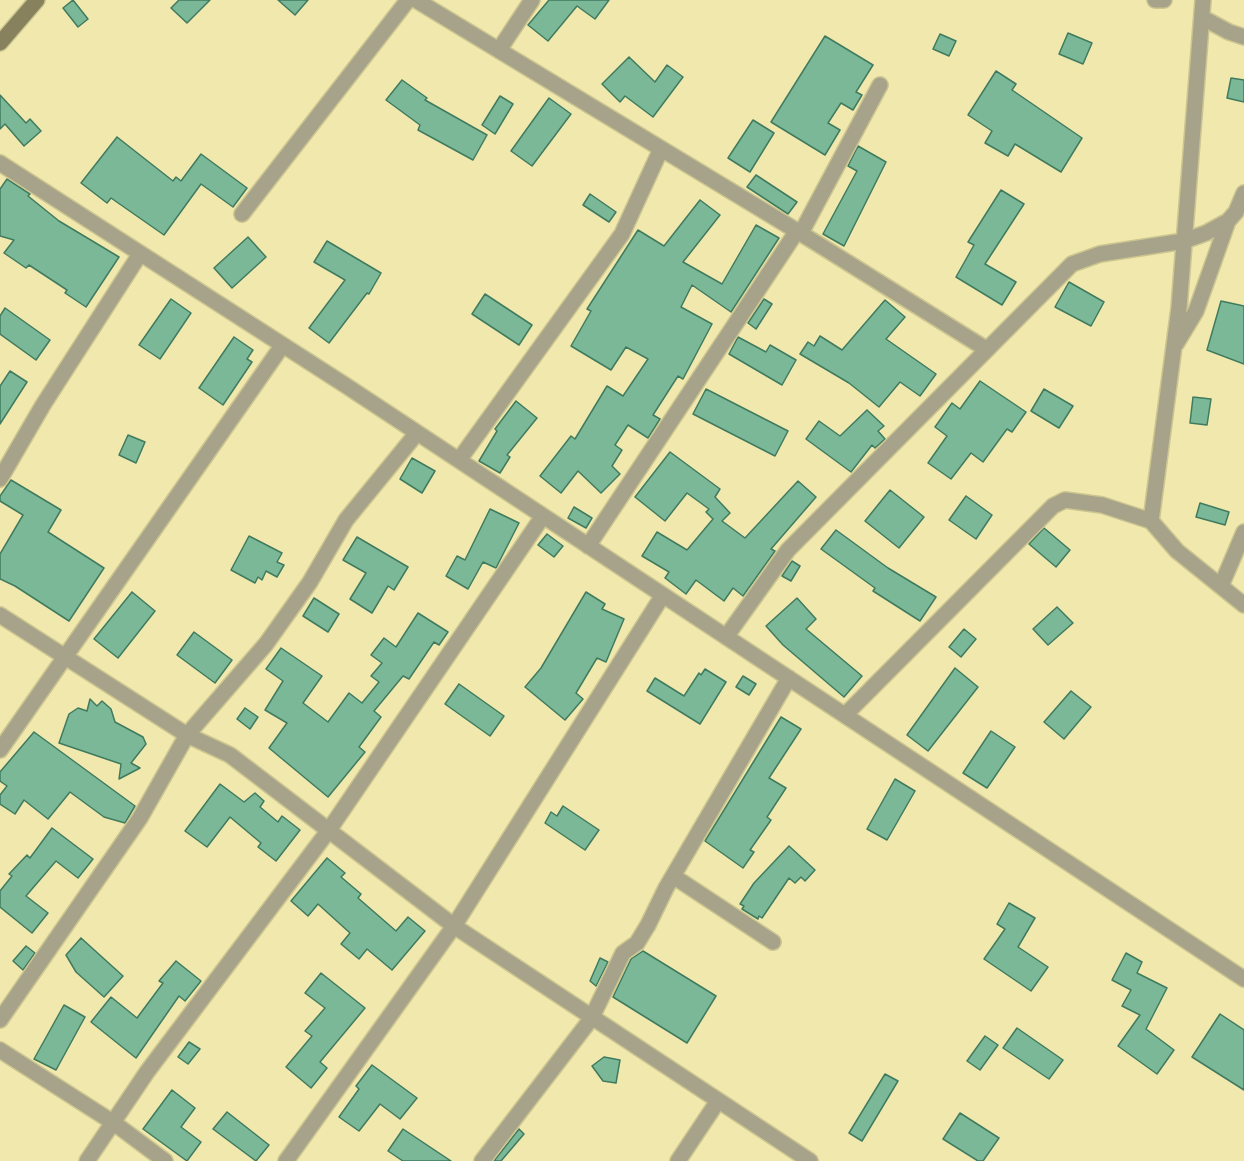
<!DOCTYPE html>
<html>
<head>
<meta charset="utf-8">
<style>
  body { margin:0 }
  canvas { display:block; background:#f0e8ac }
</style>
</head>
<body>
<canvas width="1244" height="1161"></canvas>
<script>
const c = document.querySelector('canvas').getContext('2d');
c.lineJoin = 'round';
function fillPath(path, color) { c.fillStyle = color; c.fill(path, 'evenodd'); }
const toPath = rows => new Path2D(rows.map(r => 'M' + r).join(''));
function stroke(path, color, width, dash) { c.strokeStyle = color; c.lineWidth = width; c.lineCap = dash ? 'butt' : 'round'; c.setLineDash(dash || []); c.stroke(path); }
const building = toPath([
  [73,0,88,19,78,27,63,8,73,0],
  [179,0,210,0,187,23,171,8,179,0],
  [278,0,308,0,295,15,278,0],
  [549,0,609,0,595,19,577,6,548,41,528,25,549,0],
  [1068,33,1092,43,1083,64,1059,54,1068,33],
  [940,34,956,41,949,56,933,49,940,34],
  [825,36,873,65,856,92,862,95,853,110,841,103,828,123,840,130,825,155,771,122,825,36],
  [629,57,655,82,667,65,683,77,653,117,625,96,620,102,602,84,629,57],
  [996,71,1016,84,1012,90,1082,138,1061,172,1015,144,1008,156,985,143,992,131,968,115,996,71],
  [1231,78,1244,80,1244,102,1227,98,1231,78],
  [402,80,427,98,425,100,487,135,473,160,418,130,420,125,386,100,402,80],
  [0,95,26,123,30,119,41,131,24,146,5,124,0,129,0,95],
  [500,96,513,104,495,134,482,125,500,96],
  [549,98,571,114,532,166,511,151,549,98],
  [753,120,774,133,750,172,728,158,753,120],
  [117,137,173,181,176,177,181,181,201,154,247,188,233,207,201,184,164,235,111,198,107,203,81,183,117,137],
  [858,146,886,162,844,246,823,234,857,171,848,166,858,146],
  [756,175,797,202,788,214,747,187,756,175],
  [7,179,30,194,28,196,59,221,119,257,86,307,65,293,67,290,29,265,26,268,4,253,14,240,0,236,0,189,7,179],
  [1001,190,1024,204,985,264,1016,282,1002,305,956,277,974,245,968,242,1001,190],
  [590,194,616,212,609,222,583,205,590,194],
  [700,200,720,215,683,262,722,284,756,225,779,238,731,312,692,285,681,307,712,324,683,379,678,376,653,415,660,419,648,438,628,425,615,445,622,450,612,466,620,474,601,493,578,471,561,493,540,476,571,436,575,439,607,386,623,396,648,359,626,347,611,370,571,346,591,311,587,309,638,230,664,246,700,200],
  [248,237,266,257,232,288,214,268,248,237],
  [327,241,381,273,369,294,367,293,329,343,309,328,345,280,314,262,327,241],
  [1069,282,1104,302,1091,326,1055,307,1069,282],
  [485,294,532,325,519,345,472,314,485,294],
  [171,299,191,313,160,359,139,345,171,299],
  [764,299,772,304,756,329,748,323,764,299],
  [885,300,905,317,886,339,936,374,920,396,900,382,879,407,849,383,800,354,808,342,814,346,820,336,842,350,885,300],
  [1221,301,1244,306,1244,364,1207,350,1221,301],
  [5,308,50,340,36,360,0,334,0,316,5,308],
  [234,337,253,350,247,359,252,362,223,405,199,388,234,337],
  [738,337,766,352,770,345,796,360,782,385,729,354,738,337],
  [10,371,27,382,0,424,0,386,10,371],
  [980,381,1026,412,1012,432,1007,429,983,462,971,453,951,479,928,463,947,436,935,427,952,403,960,409,980,381],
  [706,389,788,431,775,456,693,414,706,389],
  [1044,389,1073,406,1059,428,1031,411,1044,389],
  [1193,397,1211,399,1207,425,1190,423,1193,397],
  [516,401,537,418,507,455,510,457,500,473,479,461,497,431,495,429,516,401],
  [867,410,884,426,878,431,885,439,875,448,872,445,851,472,806,439,819,421,840,436,867,410],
  [128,435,145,442,136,463,119,455,128,435],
  [670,452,720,489,715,497,730,513,722,521,745,538,798,481,816,497,771,549,775,551,743,596,733,588,724,601,696,580,686,594,665,578,669,572,642,556,657,532,687,550,713,519,706,512,709,509,687,493,665,521,635,497,670,452],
  [412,458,435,471,422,493,400,479,412,458],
  [11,480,61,510,48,532,104,568,69,621,15,586,0,579,0,554,23,515,0,501,0,496,11,480],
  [890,490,924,517,899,548,865,521,890,490],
  [966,496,992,515,976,539,949,520,966,496],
  [1200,503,1229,512,1225,525,1196,517,1200,503],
  [574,507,592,518,586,528,568,518,574,507],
  [490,509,519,523,496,568,483,562,468,589,446,576,457,556,465,560,490,509],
  [1044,528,1070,550,1056,567,1029,544,1044,528],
  [836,530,888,568,936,597,920,621,873,591,875,588,821,549,836,530],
  [547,534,563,546,554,557,538,545,547,534],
  [249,536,282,553,277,562,284,565,277,577,266,571,262,580,258,577,255,583,231,570,249,536],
  [357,537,408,567,394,590,388,586,372,613,350,599,366,573,343,560,357,537],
  [792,561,800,566,791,581,782,576,792,561],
  [132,592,155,611,118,658,94,639,132,592],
  [586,592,605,604,602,609,624,619,606,662,597,658,576,693,583,699,565,720,525,687,541,668,586,592],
  [314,598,339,614,328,632,303,616,314,598],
  [797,598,816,619,806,629,862,676,844,697,783,645,766,626,797,598],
  [1057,607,1073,623,1048,645,1033,629,1057,607],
  [418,613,448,632,439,645,434,642,409,679,403,676,374,711,381,717,359,747,365,752,328,797,269,748,287,723,265,710,283,681,266,669,281,648,322,676,303,703,328,722,349,693,362,703,379,682,371,676,382,663,371,655,384,638,396,647,418,613],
  [964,629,976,639,961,657,949,647,964,629],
  [194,632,232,660,215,683,177,655,194,632],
  [955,668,978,687,928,751,907,735,955,668],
  [705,669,726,682,700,724,647,691,655,678,684,696,699,673,701,675,705,669],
  [743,676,756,684,749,695,736,687,743,676],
  [459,684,504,716,490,736,445,704,459,684],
  [1071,691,1091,707,1064,739,1044,722,1071,691],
  [90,699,97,706,102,701,111,709,115,722,143,737,146,744,131,763,140,768,119,779,121,764,59,743,69,714,78,708,87,711,90,699],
  [245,708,258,717,250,729,237,719,245,708],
  [781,717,801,729,769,778,786,788,767,817,771,820,750,850,754,852,743,868,705,841,781,717],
  [991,731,1015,747,987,788,963,773,991,731],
  [34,732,135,806,125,823,104,817,70,792,48,819,24,800,15,814,0,804,0,795,7,786,0,781,0,772,34,732],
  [895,779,915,791,887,840,867,829,895,779],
  [220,784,244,802,255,793,264,801,260,807,278,822,282,816,300,830,276,861,258,847,261,843,230,817,207,847,185,831,220,784],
  [563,806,599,830,585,850,545,823,551,812,557,816,563,806],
  [52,828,93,859,78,878,56,861,26,896,48,913,32,933,0,907,0,891,12,876,9,874,27,855,30,858,52,828],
  [789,846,815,870,805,881,801,877,795,883,789,878,762,918,759,916,758,919,742,909,744,906,740,904,754,883,789,846],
  [327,858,345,873,341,877,361,894,358,898,396,931,408,917,425,931,392,970,367,949,359,959,341,944,350,933,318,904,308,916,291,901,327,858],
  [1009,903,1035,918,1018,947,1048,967,1031,991,984,959,1005,929,997,924,1009,903],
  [81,938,123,976,104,997,76,972,66,955,81,938],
  [26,946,35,953,23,970,13,961,26,946],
  [643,951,716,996,687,1043,613,997,631,959,643,951],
  [1126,953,1142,962,1137,973,1167,988,1146,1029,1174,1050,1157,1074,1118,1046,1140,1015,1122,1006,1131,990,1112,980,1126,953],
  [600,958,608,962,596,986,590,981,600,958],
  [176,961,201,981,185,1001,179,996,136,1058,91,1022,111,997,137,1018,163,983,159,981,176,961],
  [321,973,365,1008,320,1062,327,1068,311,1088,286,1067,312,1036,305,1031,325,1008,305,993,321,973],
  [64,1005,85,1017,56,1070,34,1059,64,1005],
  [1220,1014,1244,1030,1244,1090,1192,1057,1220,1014],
  [1017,1028,1063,1060,1049,1079,1003,1048,1017,1028],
  [985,1036,998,1045,980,1070,967,1061,985,1036],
  [189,1042,200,1049,188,1064,178,1057,189,1042],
  [604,1057,620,1060,616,1083,603,1081,592,1066,604,1057],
  [372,1065,417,1098,400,1119,380,1104,359,1131,339,1117,359,1089,356,1086,372,1065],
  [885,1074,898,1081,862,1141,849,1133,885,1074],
  [172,1090,195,1108,181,1127,201,1142,187,1161,143,1129,172,1090],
  [227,1112,269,1145,256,1161,213,1129,227,1112],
  [960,1113,999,1138,983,1161,978,1161,943,1139,960,1113],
  [403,1129,451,1161,403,1161,388,1151,403,1129],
  [519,1129,524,1134,501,1161,494,1161,519,1129]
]);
fillPath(building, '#7bb898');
stroke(building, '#407b5f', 1.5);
const street = toPath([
  [416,0,797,231],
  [1155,0,1164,0],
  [1203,18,1229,32,1244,37],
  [499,50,532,0],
  [0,163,345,385,1244,979],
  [242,214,408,0],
  [801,233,880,85],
  [1176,344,1196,311,1228,221],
  [459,460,622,234,661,149],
  [0,479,43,405,140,254],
  [1151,521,1179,308,1203,0],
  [588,546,797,231,986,349],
  [1221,586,1244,532],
  [0,615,187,735,230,755,454,926,810,1161],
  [726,637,788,550,1072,264,1100,254,1184,241,1206,233,1228,221,1236,212,1244,193],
  [845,715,1053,506,1065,500,1102,505,1151,521,1177,551,1244,605],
  [0,750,282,346],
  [673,876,773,942],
  [0,1020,140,818,187,735,266,644,310,582,346,520,417,433],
  [0,1050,114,1123,165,1161],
  [87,1161,147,1072,329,830,543,516],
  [286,1161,454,926,663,595],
  [482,1161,591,1019,623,953,637,943,648,925,666,888,789,678],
  [678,1161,718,1101]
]);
const secondary = toPath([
  [0,43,37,0]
]);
stroke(street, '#ccc590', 18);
stroke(secondary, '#ccc590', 18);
stroke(street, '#a6a38a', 15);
stroke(secondary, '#87825d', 15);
</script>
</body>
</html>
